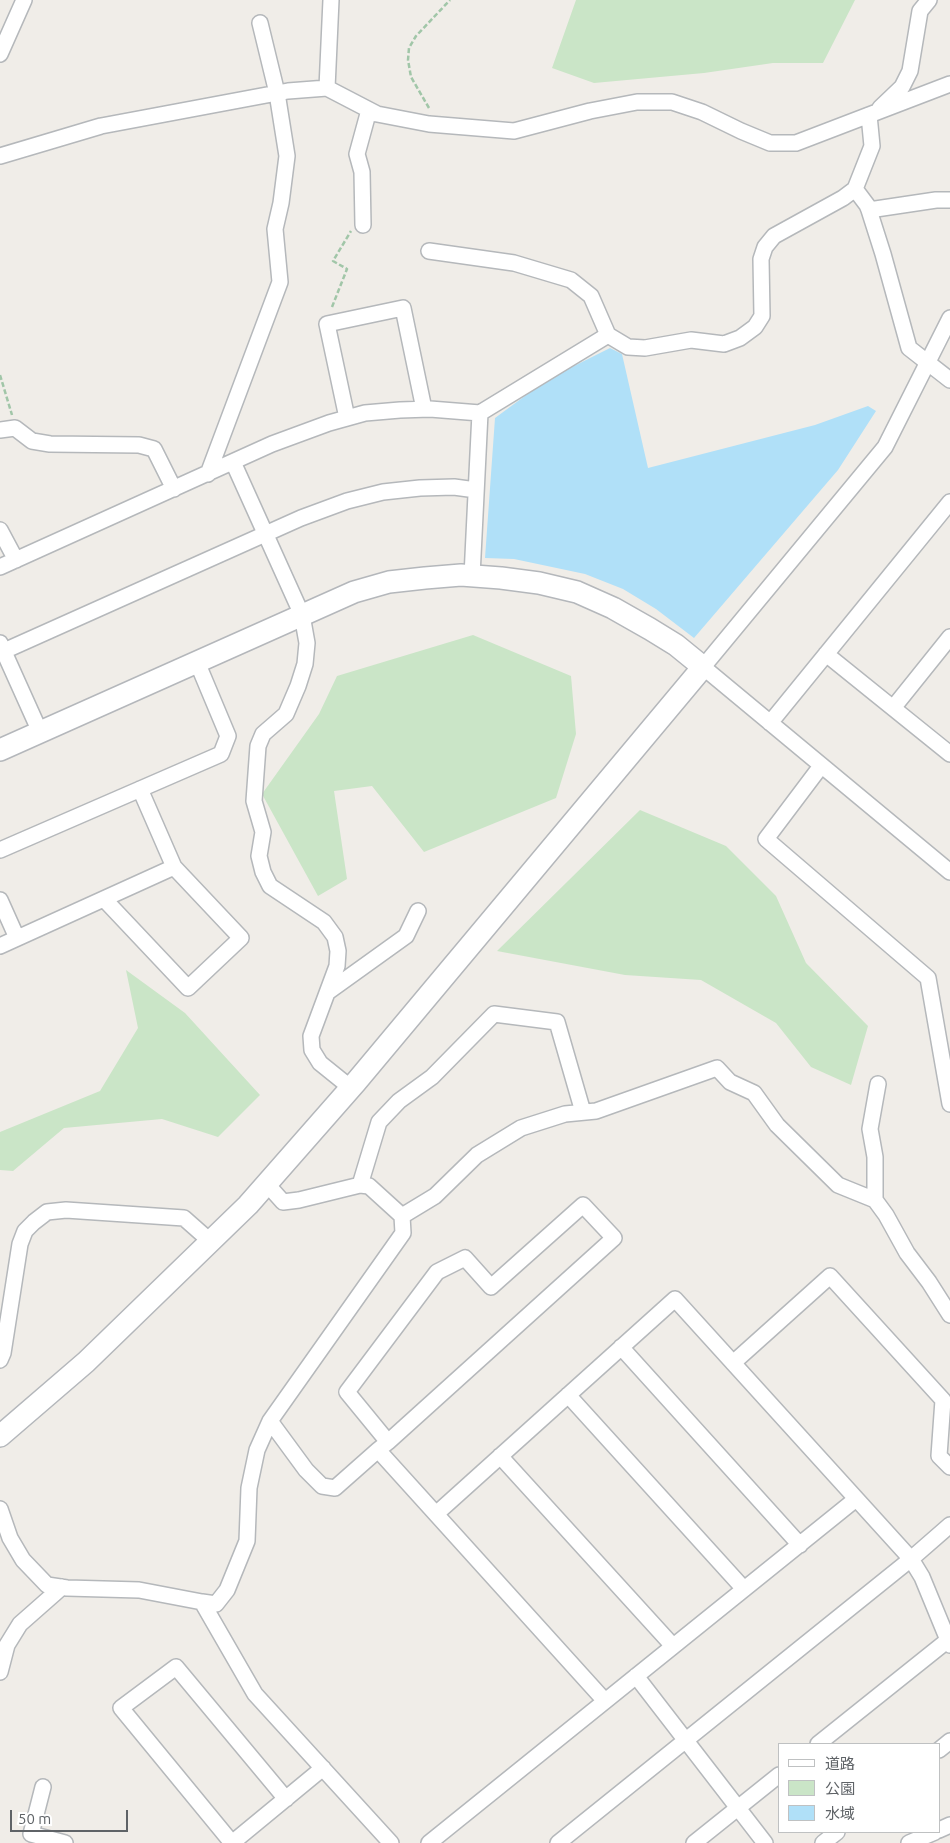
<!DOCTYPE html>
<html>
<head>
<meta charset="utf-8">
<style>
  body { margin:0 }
  #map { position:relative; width:950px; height:1843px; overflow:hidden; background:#f0ede8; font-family:Ubuntu,"Noto Sans JP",sans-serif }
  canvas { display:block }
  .legend { position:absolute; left:778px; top:1743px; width:162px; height:90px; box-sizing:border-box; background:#fff; border:1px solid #bfc1c2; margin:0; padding:6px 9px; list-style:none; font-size:15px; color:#5f6367 }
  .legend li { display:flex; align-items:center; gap:10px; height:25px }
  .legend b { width:25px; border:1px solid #bfc1c2 }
  .scale { position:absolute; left:10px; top:1810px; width:118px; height:22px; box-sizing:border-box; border:2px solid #5f6367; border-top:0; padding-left:6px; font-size:15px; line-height:18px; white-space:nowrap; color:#5f6367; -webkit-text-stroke:4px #fff; paint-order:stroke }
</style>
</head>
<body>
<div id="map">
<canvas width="950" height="1843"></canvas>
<ul class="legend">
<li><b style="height:6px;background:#fff"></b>道路</li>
<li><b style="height:14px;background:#cae5c7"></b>公園</li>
<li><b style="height:14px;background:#b0e0f8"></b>水域</li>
</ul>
<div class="scale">50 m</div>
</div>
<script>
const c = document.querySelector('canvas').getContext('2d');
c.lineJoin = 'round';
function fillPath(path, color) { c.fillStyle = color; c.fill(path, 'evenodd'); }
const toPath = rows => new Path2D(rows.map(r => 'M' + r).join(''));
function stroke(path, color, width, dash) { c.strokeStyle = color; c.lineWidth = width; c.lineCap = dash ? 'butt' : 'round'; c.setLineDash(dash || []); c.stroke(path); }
fillPath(toPath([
  [576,0,855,0,823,63,773,63,704,73,594,83,552,68],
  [473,635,571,676,576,734,556,798,424,852,372,786,334,791,347,879,318,896,262,794,319,714,337,676],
  [640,810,726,846,776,896,806,963,868,1026,851,1085,811,1067,776,1023,701,980,625,975,497,951],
  [126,970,185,1013,260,1095,218,1137,162,1119,64,1128,13,1171,0,1170,0,1132,100,1091,138,1028]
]), '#cae5c7');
fillPath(toPath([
  [610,348,622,354,648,468,815,425,868,406,876,411,838,470,694,638,656,609,623,589,585,574,514,559,485,558,495,418,548,379]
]), '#b0e0f8');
const street = toPath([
  [0,54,24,0],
  [327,88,331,0],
  [880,108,902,87,910,71,920,11,929,0],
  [869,115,872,146,855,189,867,205,869,210,883,254,909,348,950,380],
  [0,156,101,126,288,91,327,88,377,114,429,124,514,131,590,111,637,102,672,102,702,112,741,131,770,143,796,143,950,84],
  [869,210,936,200,950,200],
  [363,225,362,172,357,154,369,110],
  [429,251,514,263,571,280,591,296,608,335],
  [950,318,885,447,703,667,950,872],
  [347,418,327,324,403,308,424,409],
  [0,430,15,428,32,441,50,444,139,445,154,449,174,489],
  [233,462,302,615,307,643,305,664,298,686,286,714,263,734,258,746,254,801,263,832,259,856,263,872,270,886,324,922,335,937,338,951,337,966,311,1036,312,1050,320,1063,351,1088],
  [208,474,280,282,275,229,281,203,287,156,277,93,260,23],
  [0,530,16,560],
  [0,567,272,444,329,423,365,413,400,410,430,409,480,413],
  [472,576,480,413,608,335,628,347,645,348,691,340,724,344,740,338,755,327,762,316,761,259,765,247,774,236,843,198,855,189],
  [0,643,40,732],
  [4,651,301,518,347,501,383,492,420,488,454,487,476,490],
  [826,654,950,754],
  [893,708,950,637],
  [770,723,950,502],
  [821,766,766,839,928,978,950,1104],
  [0,850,221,754,228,736,197,662],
  [104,899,188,988,241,938,174,867,140,789],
  [0,900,17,938],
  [0,946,174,867],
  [328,992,406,936,418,911],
  [878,1084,870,1129,875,1157,875,1200,886,1215,907,1253,929,1282,950,1315],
  [266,1183,283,1202,299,1200,360,1185,379,1122,399,1101,432,1077,494,1014,557,1022,583,1112],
  [402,1216,435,1196,477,1155,521,1128,565,1114,596,1111,717,1068,730,1082,754,1093,777,1125,838,1185,875,1200],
  [621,1347,800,1545],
  [0,1360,3,1353,20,1244,25,1231,34,1222,47,1212,66,1210,184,1218,210,1241],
  [733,1363,830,1276,943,1400,939,1456,950,1467],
  [568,1395,744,1589],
  [270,1421,306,1470,322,1486,335,1488,378,1450,388,1442,614,1238,583,1205,491,1287,465,1258,437,1272,347,1392,388,1442],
  [378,1450,605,1701],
  [500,1456,673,1646],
  [0,1509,10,1538,23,1560,47,1585,67,1588,139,1590,202,1602,255,1694,391,1843],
  [436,1514,675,1299,911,1559,922,1577,950,1645],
  [202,1602,216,1604,227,1590,247,1541,249,1488,257,1450,270,1421,403,1233,402,1216,369,1186,360,1185],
  [0,1672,7,1645,20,1624,62,1587],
  [636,1676,765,1843],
  [818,1744,948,1640],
  [939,1750,950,1741],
  [43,1787,31,1834,65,1843],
  [939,1830,950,1825],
  [232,1843,121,1708,176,1667,286,1799],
  [232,1843,323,1768],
  [429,1843,856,1499],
  [558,1843,911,1559,950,1525],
  [694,1843,779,1775],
  [823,1843,837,1832],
  [909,1843,935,1832]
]);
const secondary = toPath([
  [0,750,354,592,389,582,425,578,461,575,501,578,539,583,577,592,613,608,650,629,676,645,703,667,356,1082,248,1205,86,1362,0,1436]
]);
stroke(street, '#b5b8bb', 18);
stroke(secondary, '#b4b7bb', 24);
stroke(toPath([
  [429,108,411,77,408,60,409,48,416,36,450,0],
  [332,307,347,269,333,261,351,231],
  [0,375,12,415]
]), '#a1c6a8', 2.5, [5, 2.5]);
stroke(street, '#fff', 15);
stroke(secondary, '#fff', 21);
</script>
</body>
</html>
